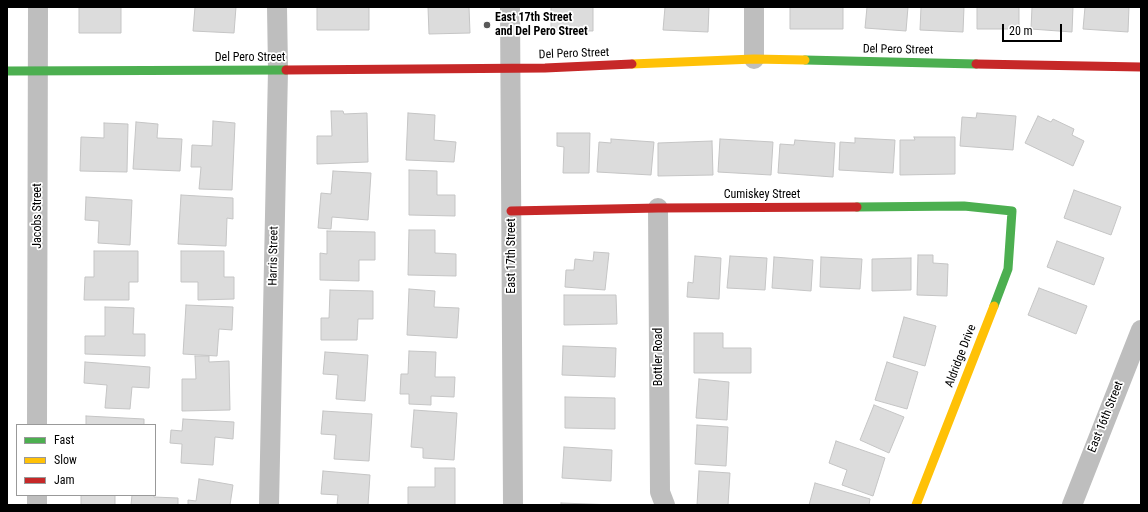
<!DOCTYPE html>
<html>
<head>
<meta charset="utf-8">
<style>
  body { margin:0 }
  #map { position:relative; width:1148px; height:512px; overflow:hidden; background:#fff; font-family:"Roboto Condensed",sans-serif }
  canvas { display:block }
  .frame { position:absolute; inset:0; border:8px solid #000; pointer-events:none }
  .legend { position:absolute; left:16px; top:424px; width:140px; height:72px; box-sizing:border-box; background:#fff; border:1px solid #999; margin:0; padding:5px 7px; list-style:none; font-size:12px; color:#000 }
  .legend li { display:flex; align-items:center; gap:8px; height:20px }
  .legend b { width:20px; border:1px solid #999 }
  .scale { position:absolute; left:1002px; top:24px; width:60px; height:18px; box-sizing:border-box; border:2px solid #000; border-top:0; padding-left:5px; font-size:12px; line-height:14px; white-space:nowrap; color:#000; -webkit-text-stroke:3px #fff; paint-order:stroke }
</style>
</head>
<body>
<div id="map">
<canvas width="1148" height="512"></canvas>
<div class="frame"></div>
<ul class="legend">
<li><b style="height:5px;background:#4caf50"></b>Fast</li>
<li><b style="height:5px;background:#ffc107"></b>Slow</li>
<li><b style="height:5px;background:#c62828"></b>Jam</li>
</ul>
<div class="scale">20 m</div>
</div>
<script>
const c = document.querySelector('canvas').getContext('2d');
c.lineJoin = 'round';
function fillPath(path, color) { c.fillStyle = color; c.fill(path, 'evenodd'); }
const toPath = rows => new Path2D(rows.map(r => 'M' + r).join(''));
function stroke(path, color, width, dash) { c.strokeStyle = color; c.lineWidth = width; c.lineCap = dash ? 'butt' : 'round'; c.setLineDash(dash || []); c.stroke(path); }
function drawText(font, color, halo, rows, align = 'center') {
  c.font = font + ' "Roboto Condensed",sans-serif'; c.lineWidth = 3.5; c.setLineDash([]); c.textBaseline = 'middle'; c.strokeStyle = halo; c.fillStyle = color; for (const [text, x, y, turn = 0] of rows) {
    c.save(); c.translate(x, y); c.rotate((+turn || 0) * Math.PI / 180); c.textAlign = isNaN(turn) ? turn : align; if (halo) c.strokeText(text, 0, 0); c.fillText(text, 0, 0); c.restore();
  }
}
const building = toPath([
  [79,7,121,7,121,33,79,33,79,7],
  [195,7,236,7,234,33,193,31,195,7],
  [317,7,369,7,369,30,317,30,317,7],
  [428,7,469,7,470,33,429,34,428,7],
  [551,7,593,7,593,31,551,30,551,7],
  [665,7,709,7,708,32,663,30,665,7],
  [790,7,843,7,843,29,790,29,790,7],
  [867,7,908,7,906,31,865,28,867,7],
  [921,7,964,7,963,32,920,30,921,7],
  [977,7,1019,7,1019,29,977,29,977,7],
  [1032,7,1073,7,1072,32,1031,29,1032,7],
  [1085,7,1129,7,1128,32,1083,29,1085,7],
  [331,111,343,111,344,114,367,113,368,162,317,164,317,136,332,136,331,111],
  [408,113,435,115,434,140,456,142,454,162,406,160,408,113],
  [977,113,1016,116,1013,150,960,146,962,117,976,118,977,113],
  [1038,116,1051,122,1053,119,1074,129,1072,135,1084,141,1073,166,1025,143,1038,116],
  [213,121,235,123,232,190,199,189,201,167,191,167,192,145,212,146,213,121],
  [136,122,158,124,157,138,182,139,180,171,133,169,136,122],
  [104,123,128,124,127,172,80,171,81,137,104,138,104,123],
  [557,133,590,133,589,173,563,173,564,147,557,146,557,133],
  [914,137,955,137,955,174,900,175,900,140,915,140,914,137],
  [855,138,895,140,893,173,839,170,840,142,855,143,855,138],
  [611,139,654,142,651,175,597,172,599,142,611,143,611,139],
  [720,139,773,142,771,175,718,172,720,139],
  [795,140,835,143,833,177,778,173,780,144,794,145,795,140],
  [712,141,713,175,658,176,658,143,712,141],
  [409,170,437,171,437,195,455,195,455,216,409,215,409,170],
  [333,171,371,173,368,220,332,217,331,229,318,228,321,193,331,194,333,171],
  [1074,190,1121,207,1111,235,1064,218,1074,190],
  [181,195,233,198,233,219,227,218,226,246,178,244,181,195],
  [86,197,132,200,130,245,98,243,99,221,85,220,86,197],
  [409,230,435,230,435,253,456,254,456,276,408,275,409,230],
  [327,231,375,232,375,260,359,260,359,281,320,280,320,253,327,254,327,231],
  [1057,241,1104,258,1094,285,1047,267,1057,241],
  [94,251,138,251,138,282,129,282,129,300,84,300,85,277,94,277,94,251],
  [181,251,224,251,224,277,234,277,234,299,198,300,198,282,181,282,181,251],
  [594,252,609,253,605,290,565,287,566,270,574,270,575,259,593,261,594,252],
  [918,255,933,255,933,263,948,264,947,296,917,295,918,255],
  [695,256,721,258,719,299,687,297,688,282,693,283,695,256],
  [730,256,767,258,765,290,727,288,730,256],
  [774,257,813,260,811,291,772,288,774,257],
  [821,257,862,259,860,289,820,287,821,257],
  [911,258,911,290,872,291,872,259,911,258],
  [1039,288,1087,306,1076,334,1028,315,1039,288],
  [409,289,435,291,434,307,459,308,457,338,407,335,409,289],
  [330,290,373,291,373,319,358,319,357,340,321,340,321,318,329,318,330,290],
  [564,295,616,295,617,324,564,325,564,295],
  [186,305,233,307,232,330,219,329,217,356,183,354,186,305],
  [105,307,134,308,133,334,145,334,145,356,85,354,85,336,105,336,105,307],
  [904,317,936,326,925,366,893,357,904,317],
  [694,333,723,333,723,348,751,348,751,373,694,373,694,333],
  [563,346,616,348,615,377,562,375,563,346],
  [409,351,436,352,435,377,455,377,454,397,431,396,431,405,409,404,409,394,400,394,401,374,408,374,409,351],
  [325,352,368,355,365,401,336,399,338,375,323,374,325,352],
  [195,356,209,356,209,362,229,361,230,410,182,411,182,379,196,379,195,356],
  [85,362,150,367,149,388,132,387,130,409,105,408,107,385,84,383,85,362],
  [887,362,918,372,907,409,875,400,887,362],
  [699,379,729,382,727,420,696,418,699,379],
  [565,397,615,398,615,429,565,428,565,397],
  [874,405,904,417,889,453,860,440,874,405],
  [414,410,457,413,454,460,423,458,423,448,411,447,414,410],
  [323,411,372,414,369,461,334,459,336,435,321,434,323,411],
  [86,416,144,419,144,425,86,425,86,416],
  [183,419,234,422,233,439,215,437,213,465,181,463,182,444,170,443,171,430,182,431,183,419],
  [697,425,728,427,726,466,695,464,697,425],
  [836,441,885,458,873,496,842,485,847,470,829,463,836,441],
  [564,447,612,450,611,481,562,478,564,447],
  [435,468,455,468,455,505,408,505,408,487,435,487,435,468],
  [323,471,370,475,368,505,337,505,338,495,321,494,323,471],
  [699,471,730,473,728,505,697,505,699,471],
  [199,479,233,485,230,505,188,505,188,500,196,501,199,479],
  [815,483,870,499,869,505,809,505,815,483],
  [81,495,115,495,115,505,81,505,81,495],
  [132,495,154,495,154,497,178,498,178,505,131,505,132,495],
  [561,503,616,505,561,505,561,503]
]);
fillPath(building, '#dcdcdc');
stroke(building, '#c5c5c5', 1);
stroke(toPath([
  [510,7,513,505],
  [754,59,754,7],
  [658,208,660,492,665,505],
  [37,425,38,7],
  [37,505,37,495],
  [269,505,278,70,277,7],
  [1072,505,1141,330]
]), '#bebebe', 20);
stroke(toPath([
  [805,60,976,64],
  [7,71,286,70],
  [857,207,964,206,1012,211,1008,269,994,306]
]), '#4caf50', 9);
stroke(toPath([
  [632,64,754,59,805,60],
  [916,505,994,306]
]), '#ffc107', 9);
stroke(toPath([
  [976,64,1141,67],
  [286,70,545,68,632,64],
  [511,211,658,208,857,207]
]), '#c62828', 9);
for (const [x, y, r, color] of [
  [487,25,4,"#595959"]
]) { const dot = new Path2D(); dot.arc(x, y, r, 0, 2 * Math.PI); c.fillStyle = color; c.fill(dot); stroke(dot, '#fff', 1.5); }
drawText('bold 12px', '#000', '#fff', [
  ["East 17th Street",495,18],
  ["and Del Pero Street",495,32]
], 'left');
drawText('12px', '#000', '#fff', [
  ["Del Pero Street",898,50,1],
  ["Del Pero Street",574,54,-2],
  ["Del Pero Street",250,58],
  ["Cumiskey Street",762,195],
  ["Jacobs Street",38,216,-90],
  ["Harris Street",274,256,-89],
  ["East 17th Street",512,256,-90],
  ["Aldridge Drive",961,356,-69],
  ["Bottler Road",659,357,-90],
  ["East 16th Street",1106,417,-68]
]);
</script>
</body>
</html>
